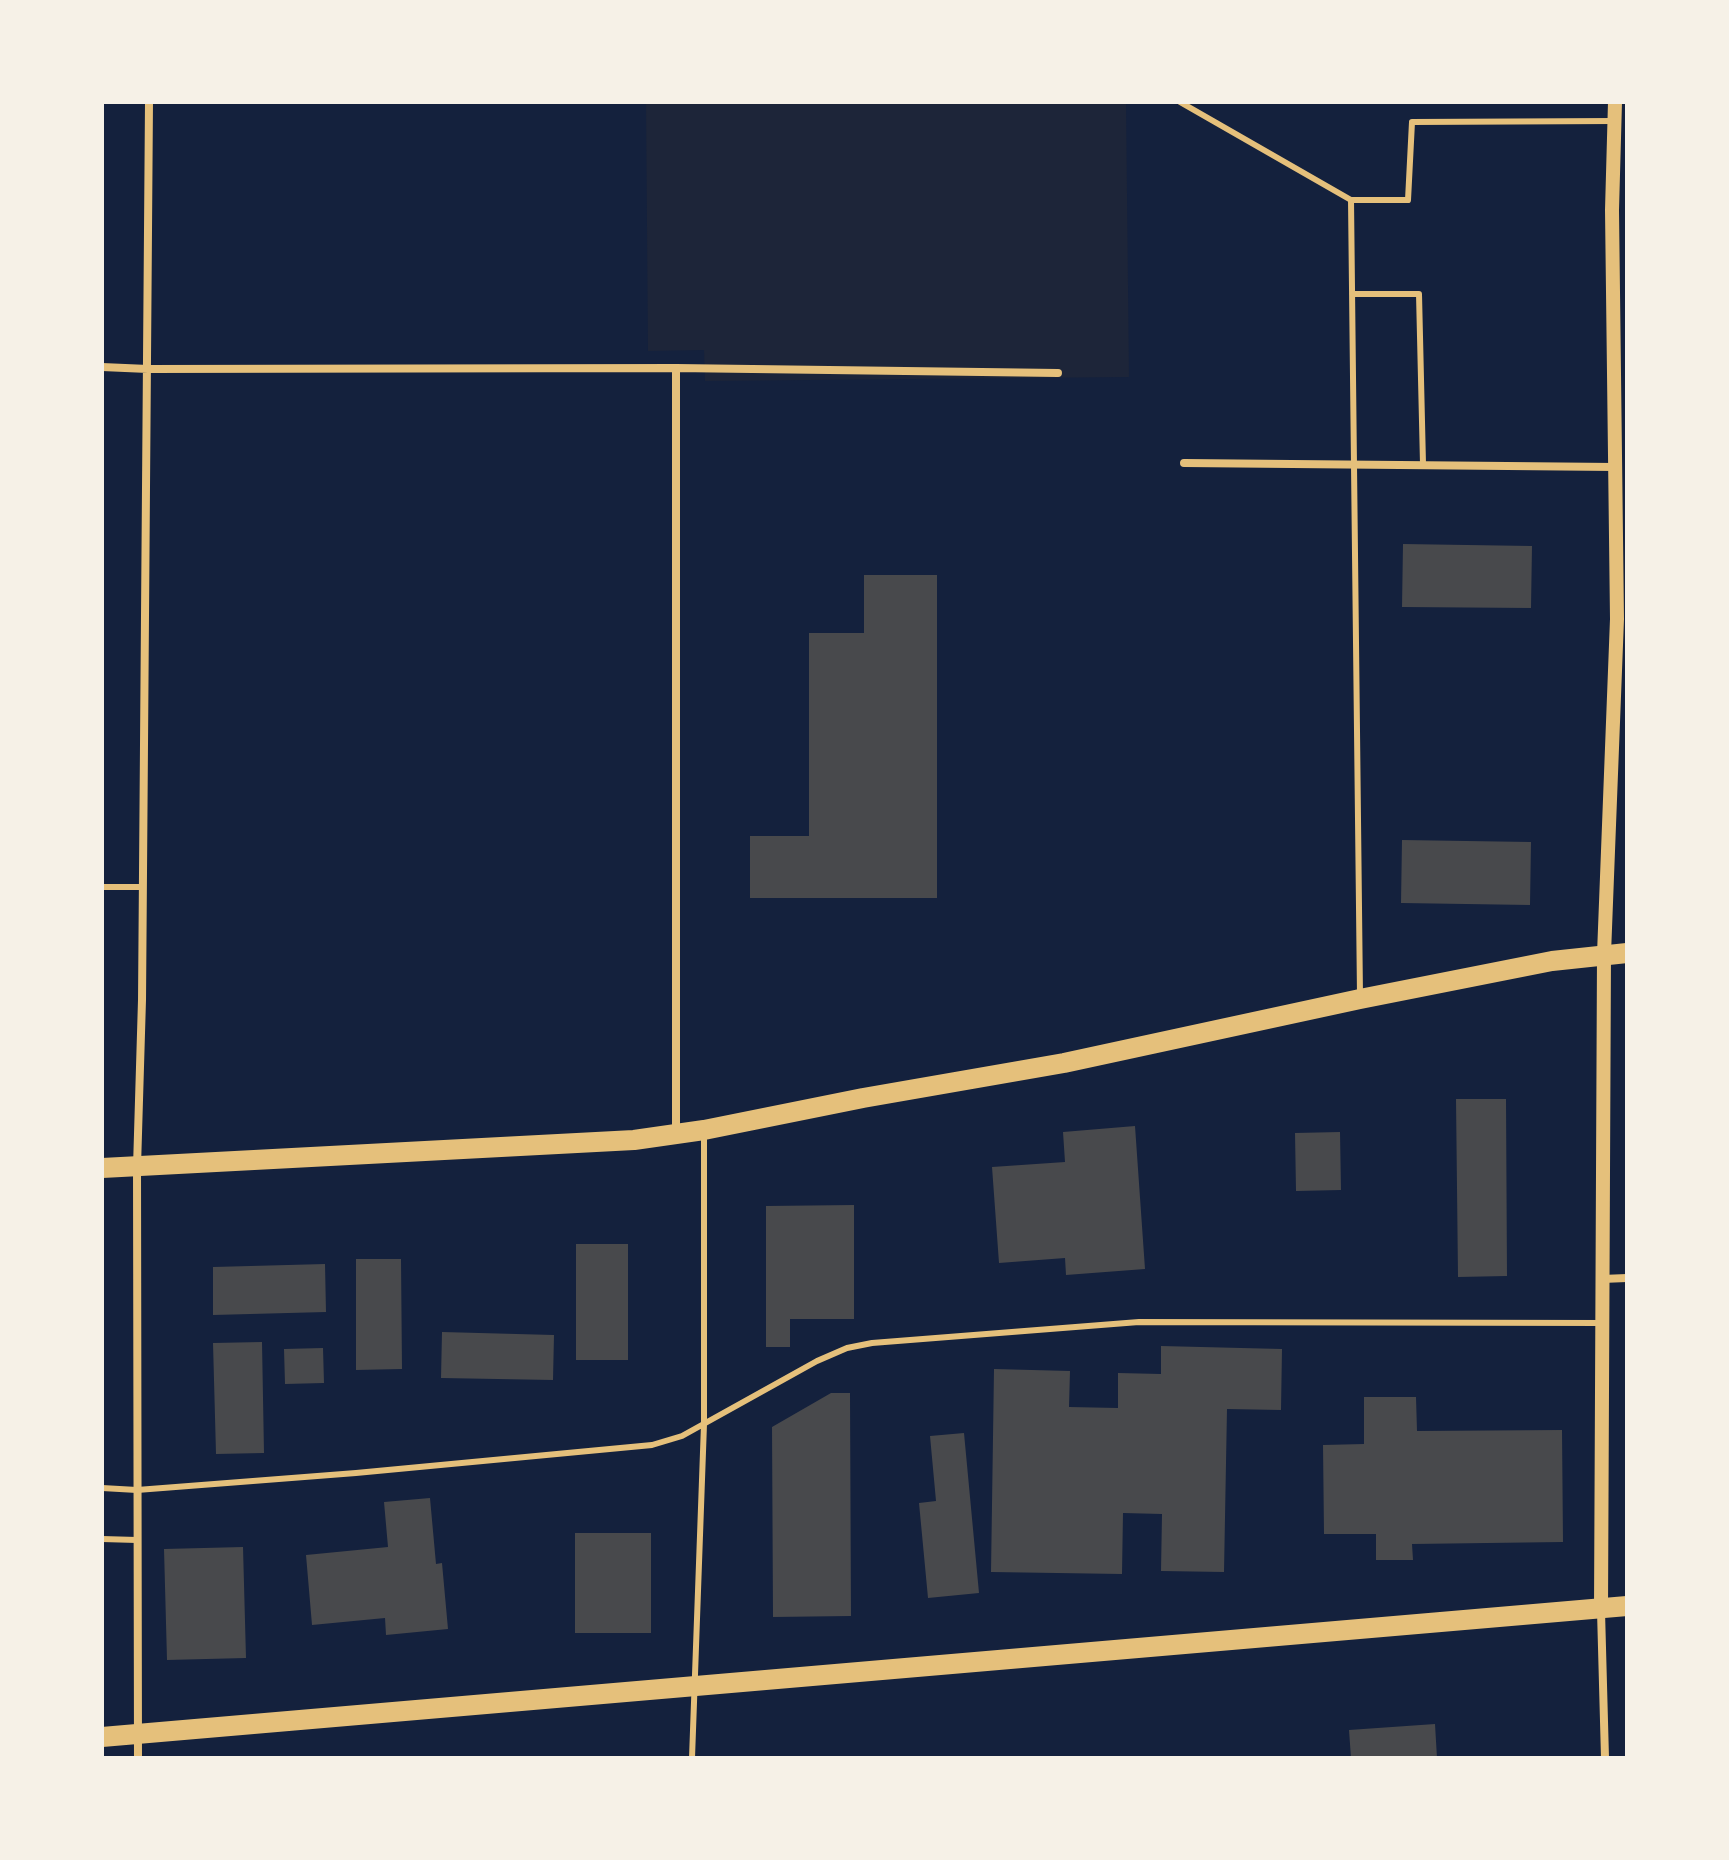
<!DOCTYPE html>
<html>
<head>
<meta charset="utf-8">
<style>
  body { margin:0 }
  #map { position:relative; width:1729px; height:1860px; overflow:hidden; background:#14213d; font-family:"Roboto Condensed",sans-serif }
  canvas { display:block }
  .frame { position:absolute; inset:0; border:104px solid #f6f1e7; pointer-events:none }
</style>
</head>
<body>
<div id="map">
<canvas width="1729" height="1860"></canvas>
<div class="frame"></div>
</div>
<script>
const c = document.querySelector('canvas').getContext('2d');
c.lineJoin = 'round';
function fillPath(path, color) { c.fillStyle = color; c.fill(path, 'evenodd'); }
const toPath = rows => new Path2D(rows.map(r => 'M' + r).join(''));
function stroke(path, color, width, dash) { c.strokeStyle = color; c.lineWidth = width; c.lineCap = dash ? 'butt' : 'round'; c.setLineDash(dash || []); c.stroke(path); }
fillPath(toPath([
  [646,102,1126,102,1129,377,705,381,704,350,648,351]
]), '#1d2539');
fillPath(toPath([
  [1403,544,1532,546,1531,608,1402,607],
  [864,575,937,575,937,898,750,898,750,836,809,836,809,633,864,633],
  [1402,840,1531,842,1530,905,1401,903],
  [1456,1099,1506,1099,1507,1276,1458,1277],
  [1135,1126,1145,1269,1066,1275,1065,1258,999,1263,992,1167,1065,1162,1063,1132],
  [1340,1132,1341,1190,1296,1191,1295,1133],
  [854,1205,854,1319,790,1319,790,1347,766,1347,766,1206],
  [576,1244,628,1244,628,1360,576,1360],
  [356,1259,401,1259,402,1369,356,1370],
  [325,1264,326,1312,213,1315,213,1267],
  [442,1332,554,1335,553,1380,441,1378],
  [262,1342,264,1453,216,1454,213,1343],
  [1161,1346,1282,1349,1281,1410,1227,1409,1224,1572,1161,1571,1162,1514,1123,1513,1122,1574,991,1572,994,1369,1070,1371,1069,1407,1118,1408,1118,1373,1161,1374],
  [323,1348,324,1383,285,1384,284,1349],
  [831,1393,850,1393,851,1616,773,1617,772,1427],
  [1364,1397,1416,1397,1417,1431,1562,1430,1563,1542,1412,1544,1413,1560,1376,1560,1376,1534,1324,1534,1323,1445,1364,1444],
  [964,1433,979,1593,928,1598,919,1503,936,1501,930,1436],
  [430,1498,436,1564,442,1563,448,1629,386,1635,385,1618,312,1625,306,1555,388,1547,384,1502],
  [575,1533,651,1533,651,1633,575,1633],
  [243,1547,246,1658,167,1660,164,1549],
  [1435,1724,1437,1758,1351,1758,1349,1730]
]), '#48494c');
stroke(toPath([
  [1180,102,1351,200],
  [1352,294,1419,294,1423,464],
  [102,887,141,887],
  [1360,995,1351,200,1408,200,1412,122,1614,121],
  [102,1488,137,1490,356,1473,652,1445,682,1436,817,1361,847,1348,872,1343,1139,1322,1601,1323],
  [102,1539,137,1540],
  [692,1758,704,1424,704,1133]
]), '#e5c07b', 6);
stroke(toPath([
  [102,367,148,369,676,368,1058,373],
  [1184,463,1615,467],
  [676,1132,676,368],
  [1602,1279,1627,1278],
  [1601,1611,1605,1758],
  [138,1758,137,1167,142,1000,149,102]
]), '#e5c07b', 8);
stroke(toPath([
  [1601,1608,1604,954,1617,619,1612,210,1615,102]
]), '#e5c07b', 14);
stroke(toPath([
  [102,1168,634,1140,704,1130,863,1098,1064,1063,1360,999,1552,961,1627,953],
  [102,1737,1627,1606]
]), '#e5c07b', 20);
</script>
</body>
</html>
